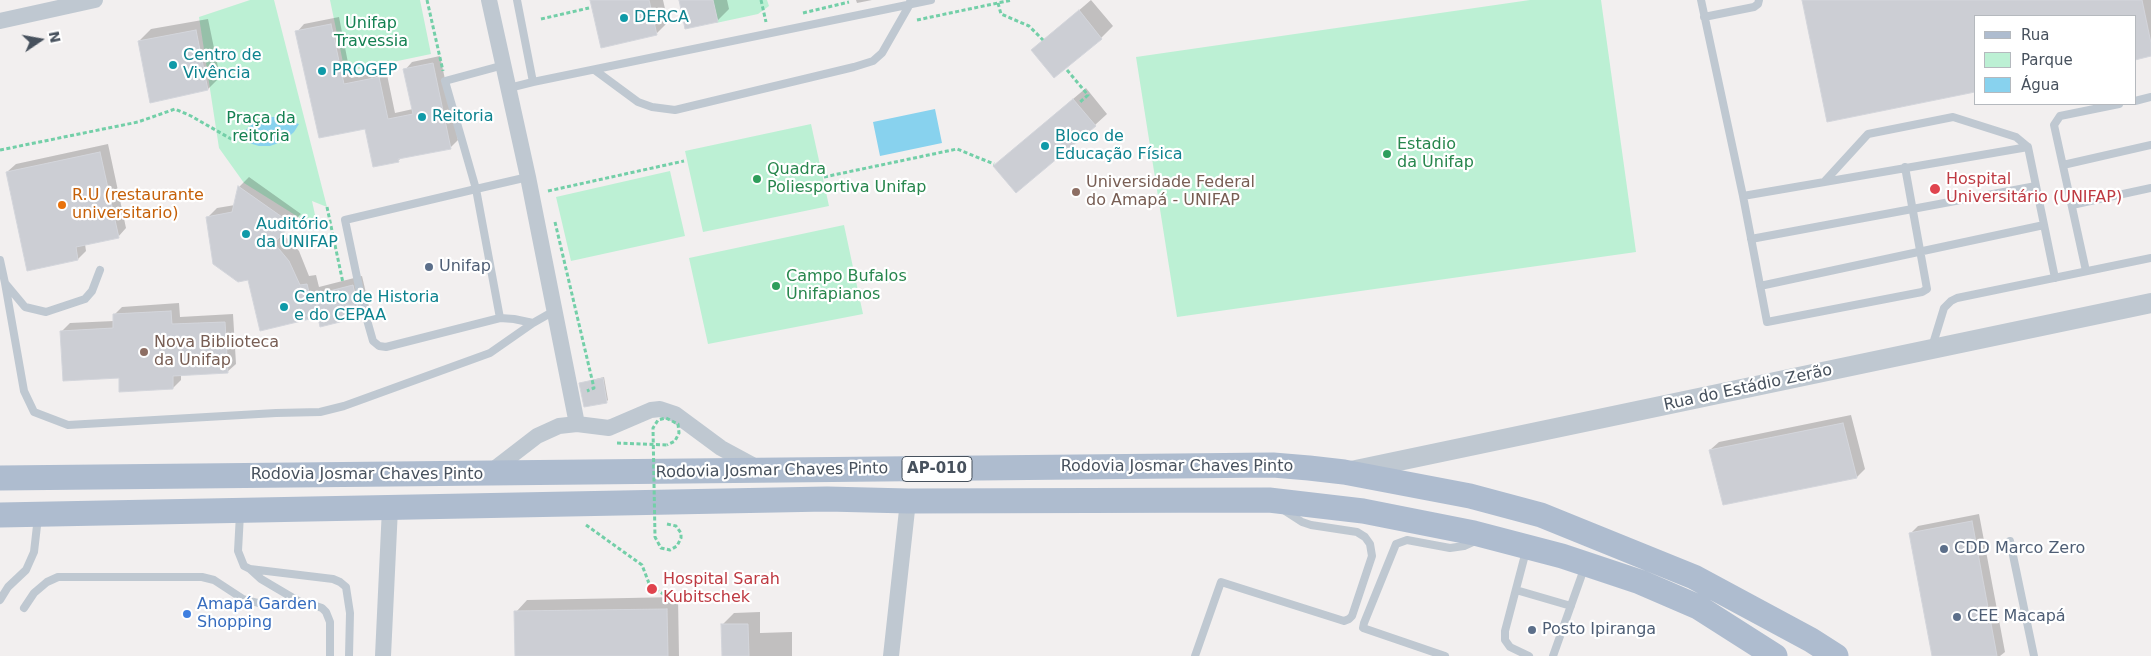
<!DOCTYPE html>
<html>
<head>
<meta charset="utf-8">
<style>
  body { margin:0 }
  #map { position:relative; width:2151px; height:656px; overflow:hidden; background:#f2efef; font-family:"DejaVu Sans",sans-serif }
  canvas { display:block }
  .legend { position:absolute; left:1974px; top:15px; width:162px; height:90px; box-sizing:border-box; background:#fff; border:1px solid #b5b9be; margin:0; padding:6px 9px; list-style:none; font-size:15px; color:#47515d }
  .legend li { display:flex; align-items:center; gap:10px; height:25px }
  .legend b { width:25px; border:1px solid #b5b9be }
  .north { position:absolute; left:15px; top:15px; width:50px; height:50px; -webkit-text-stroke:4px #fff; paint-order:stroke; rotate:78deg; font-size:14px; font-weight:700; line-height:20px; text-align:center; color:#47515d }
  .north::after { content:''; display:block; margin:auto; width:18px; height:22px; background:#47515d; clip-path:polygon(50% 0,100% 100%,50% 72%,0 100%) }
</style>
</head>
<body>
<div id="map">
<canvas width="2151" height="656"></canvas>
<ul class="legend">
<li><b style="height:6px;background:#aebccf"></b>Rua</li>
<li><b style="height:14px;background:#bcf0d4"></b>Parque</li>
<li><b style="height:14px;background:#88d2ee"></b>Água</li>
</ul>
<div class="north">N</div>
</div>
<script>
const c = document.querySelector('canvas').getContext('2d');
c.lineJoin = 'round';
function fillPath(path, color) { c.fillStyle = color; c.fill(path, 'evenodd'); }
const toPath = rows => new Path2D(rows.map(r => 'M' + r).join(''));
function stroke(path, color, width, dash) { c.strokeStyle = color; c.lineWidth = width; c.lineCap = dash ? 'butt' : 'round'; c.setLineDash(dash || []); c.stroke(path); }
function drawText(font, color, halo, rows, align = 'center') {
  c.font = font + ' "DejaVu Sans",sans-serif'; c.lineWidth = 4.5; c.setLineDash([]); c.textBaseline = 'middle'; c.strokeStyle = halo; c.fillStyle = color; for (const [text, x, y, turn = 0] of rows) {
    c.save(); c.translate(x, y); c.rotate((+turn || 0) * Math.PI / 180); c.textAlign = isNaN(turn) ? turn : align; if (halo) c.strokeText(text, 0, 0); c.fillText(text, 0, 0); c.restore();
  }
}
fillPath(toPath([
  [250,0,274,0,327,207,312,201,317,224,311,225,244,183,219,148,199,17],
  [330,0,420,0,431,54,345,72],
  [711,0,767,0,769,6,758,14,716,23],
  [1530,0,1601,0,1636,252,1177,317,1136,57],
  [811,124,829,206,703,232,685,151],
  [670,171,685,236,571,261,556,197],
  [844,225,863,314,708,344,689,258]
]), '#bcf0d4');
fillPath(toPath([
  [935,109,942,143,880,156,873,122],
  [269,117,278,117,299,124,294,132,284,141,270,146,259,146,236,139,252,124]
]), '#88d2ee');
fillPath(toPath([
  [591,0,663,0,668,22,656,34],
  [680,0,727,0,729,9,717,21],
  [856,0,872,0,857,3],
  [1091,0,1113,26,1101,38,1033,50],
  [1803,0,2151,0,2151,55,2135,58,2135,16,1975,16],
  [339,17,351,78,386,70,395,113,413,109,405,70,412,62,440,56,458,140,450,148,402,157,398,161,366,127,297,32,304,24],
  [208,19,220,77,208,89,151,101,139,41,151,29],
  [1086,88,1107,114,1095,125,1007,155],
  [108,144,126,228,118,237,85,244,86,251,78,259,7,172,16,164],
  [249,177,301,214,282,233,299,251,309,276,316,275,319,287,362,276,369,306,360,316,319,316,249,278,207,218,217,208,235,205,239,187],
  [179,303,180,317,233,314,236,364,227,372,181,375,181,380,173,388,120,377,62,331,70,323,114,321,114,315,122,307],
  [604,377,608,400,607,401,580,383],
  [1851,415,1865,469,1857,477,1710,450,1719,442],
  [1979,514,2005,652,2000,656,1933,656,1910,534,1918,526],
  [678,597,679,656,517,656,516,612,527,600],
  [760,612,760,633,792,632,792,656,723,656,722,625,734,613]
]), '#0003');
const building = toPath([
  [590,0,649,0,657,35,601,48,590,0],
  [679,0,713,0,718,22,685,29,679,0],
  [1802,0,2142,0,2151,43,2151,56,2135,60,2135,16,1975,16,1975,92,1827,122,1802,0],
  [1079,10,1102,39,1054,78,1031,50,1079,10],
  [331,24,344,84,379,77,388,119,413,114,403,69,433,63,451,149,398,159,399,162,373,167,365,129,319,138,295,31,331,24],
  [196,30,208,90,150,103,138,41,196,30],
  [1073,99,1096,126,1016,193,993,166,1073,99],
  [100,152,119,238,76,247,78,260,27,271,6,172,100,152],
  [238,186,292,224,274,243,289,261,300,285,307,284,310,296,353,285,360,317,320,327,318,317,260,331,248,280,238,282,213,264,206,217,232,212,238,186],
  [171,311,172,324,225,322,228,373,173,376,173,389,119,392,119,378,63,381,60,331,113,328,113,314,171,311],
  [603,378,607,403,584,407,579,383,603,378],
  [1843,423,1857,478,1723,505,1709,450,1843,423],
  [1972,521,1997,656,1932,656,1909,533,1972,521],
  [667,609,668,656,515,656,514,611,667,609],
  [721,624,748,624,749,656,722,656,721,624]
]);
fillPath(building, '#ccced4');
stroke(building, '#d3d5db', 1);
stroke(toPath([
  [427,0,443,71],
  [761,0,766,22],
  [998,3,1001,14,1029,26,1043,40],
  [803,13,849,2],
  [541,19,589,8],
  [917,20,1012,0],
  [1067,70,1088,95,1079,103],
  [0,150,138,122,175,109,191,116,233,140],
  [824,177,957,149,994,164],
  [548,191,684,161],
  [327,207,343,283],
  [555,222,594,388,587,391],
  [617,443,667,445],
  [586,525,642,565,650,586,665,595]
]), '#73cfa8', 3, [4, 2.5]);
stroke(toPath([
  [1701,0,1743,196,1767,322,1922,292,1927,289,1905,167],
  [1704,17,1754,7,1758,4,1759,0],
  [504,65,445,81,476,189,528,177],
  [596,71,638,102,652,107,675,110,854,67,873,61,882,53,910,4,910,2],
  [533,82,931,0],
  [509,88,533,82,517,0],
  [2135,101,2151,97],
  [2063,165,2151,145],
  [1825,181,1868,134,1953,117,2016,137,2028,147,2055,278],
  [1743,196,2028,147],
  [2072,205,2151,188],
  [1751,239,2036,186],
  [0,260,5,283,25,307,46,312,85,299,92,291,100,270],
  [2086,271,2054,125,2060,116,2119,104],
  [5,283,24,391,34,412,68,425,276,413,320,412,344,406,490,353,533,323],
  [1760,286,2044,225],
  [500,318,386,347,379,346,373,341,363,306,345,220,476,189,500,318,514,319,533,323,554,311],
  [1932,347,1944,308,1951,301,1957,298,2151,258],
  [240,514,238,551,244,566,250,569,333,579,340,582,346,587,350,613,349,656],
  [2010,541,2034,656],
  [1526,551,1505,631,1505,640,1510,647,1529,656],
  [250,569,261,579,305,605],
  [1516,590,1571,606],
  [0,600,8,587,26,570,34,552,38,517],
  [24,608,34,593,47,582,58,577,202,577,214,580,243,599,262,604,313,605,322,608,326,612,330,622,330,656],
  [1195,656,1221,582,1344,621,1349,619,1352,616,1372,556,1370,544,1365,537,1357,532,1311,525,1302,522,1285,511],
  [1445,656,1363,628,1364,623,1396,544,1407,540,1450,548,1464,546,1475,541],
  [1553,656,1585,566]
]), '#bfc8d1', 8);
stroke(toPath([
  [489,0,528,177,577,424],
  [0,21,95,0],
  [489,473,537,436,559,426,577,424,609,428,651,410,660,409,675,414,721,448,758,468],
  [383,656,390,508],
  [891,656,908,501]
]), '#bfc8d1', 16);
stroke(toPath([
  [1351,471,2151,303]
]), '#bfc8d1', 20);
stroke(toPath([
  [0,478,1273,465,1309,468,1344,472,1470,496,1541,515,1694,577,1811,640,1836,656],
  [0,515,827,499,908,501,1269,500,1363,511,1474,533,1562,556,1640,582,1698,607,1775,656]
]), '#aebccf', 25);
stroke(toPath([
  [667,524,676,526,681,533,681,538,677,546,670,550,661,548,655,537,653,428,658,420,666,418,678,424,679,433,675,441,667,445]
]), '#73cfa8', 3, [4, 2.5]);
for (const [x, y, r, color] of [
  [624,18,5,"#0f9aa8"],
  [173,65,5,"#0f9aa8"],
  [322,71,5,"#0f9aa8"],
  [422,117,5,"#0f9aa8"],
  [1045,146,5,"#0f9aa8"],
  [1387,154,5,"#2e9e5b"],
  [757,179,5,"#2e9e5b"],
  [1935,189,6,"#e0444e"],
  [1076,192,5,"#8d6e63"],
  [62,205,5,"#e8710a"],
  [246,234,5,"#0f9aa8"],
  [429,267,5,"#5c6f8a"],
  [776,286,5,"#2e9e5b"],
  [284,307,5,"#0f9aa8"],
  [144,352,5,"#8d6e63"],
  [1944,549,5,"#5c6f8a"],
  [652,589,6,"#e0444e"],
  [187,614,5,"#3f7fe0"],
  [1957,617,5,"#5c6f8a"],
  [1532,630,5,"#5c6f8a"]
]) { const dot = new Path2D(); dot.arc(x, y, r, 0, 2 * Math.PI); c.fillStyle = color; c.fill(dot); stroke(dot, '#fff', 2); }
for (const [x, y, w] of [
  [937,469,70]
]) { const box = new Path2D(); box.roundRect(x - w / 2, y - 12.5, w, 25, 4); c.fillStyle = '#fff'; c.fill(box); stroke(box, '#47515d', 1); }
drawText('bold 15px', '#47515d', null, [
  ["AP-010",937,469]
]);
drawText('16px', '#0d838f', '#fff', [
  ["DERCA",634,18],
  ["Centro de",183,56],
  ["Vivência",183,74],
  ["PROGEP",332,71],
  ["Reitoria",432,117],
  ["Bloco de",1055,137],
  ["Educação Física",1055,155],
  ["Auditório",256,225],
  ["da UNIFAP",256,243],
  ["Centro de Historia",294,298],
  ["e do CEPAA",294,316]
], 'left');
drawText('16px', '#148152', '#fff', [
  ["Unifap",371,24],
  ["Travessia",371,42],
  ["Praça da",261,119],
  ["reitoria",261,137]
]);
drawText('16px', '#27864d', '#fff', [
  ["Estadio",1397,145],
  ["da Unifap",1397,163],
  ["Quadra",767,170],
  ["Poliesportiva Unifap",767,188],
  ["Campo Bufalos",786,277],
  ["Unifapianos",786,295]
], 'left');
drawText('16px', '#be3a42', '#fff', [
  ["Hospital",1946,180],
  ["Universitário (UNIFAP)",1946,198],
  ["Hospital Sarah",663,580],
  ["Kubitschek",663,598]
], 'left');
drawText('16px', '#785e54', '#fff', [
  ["Universidade Federal",1086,183],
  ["do Amapá - UNIFAP",1086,201],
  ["Nova Biblioteca",154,343],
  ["da Unifap",154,361]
], 'left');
drawText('16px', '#c56008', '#fff', [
  ["R.U (restaurante",72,196],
  ["universitario)",72,214]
], 'left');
drawText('16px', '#4e5e75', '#fff', [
  ["Unifap",439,267],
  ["CDD Marco Zero",1954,549],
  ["CEE Macapá",1967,617],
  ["Posto Ipiranga",1542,630]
], 'left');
drawText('16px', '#47515d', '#fff', [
  ["Rua do Estádio Zerão",1748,388,-12],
  ["Rodovia Josmar Chaves Pinto",1177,467],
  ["Rodovia Josmar Chaves Pinto",772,471,-1],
  ["Rodovia Josmar Chaves Pinto",367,475]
]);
drawText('16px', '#366cbe', '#fff', [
  ["Amapá Garden",197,605],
  ["Shopping",197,623]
], 'left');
</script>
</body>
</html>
